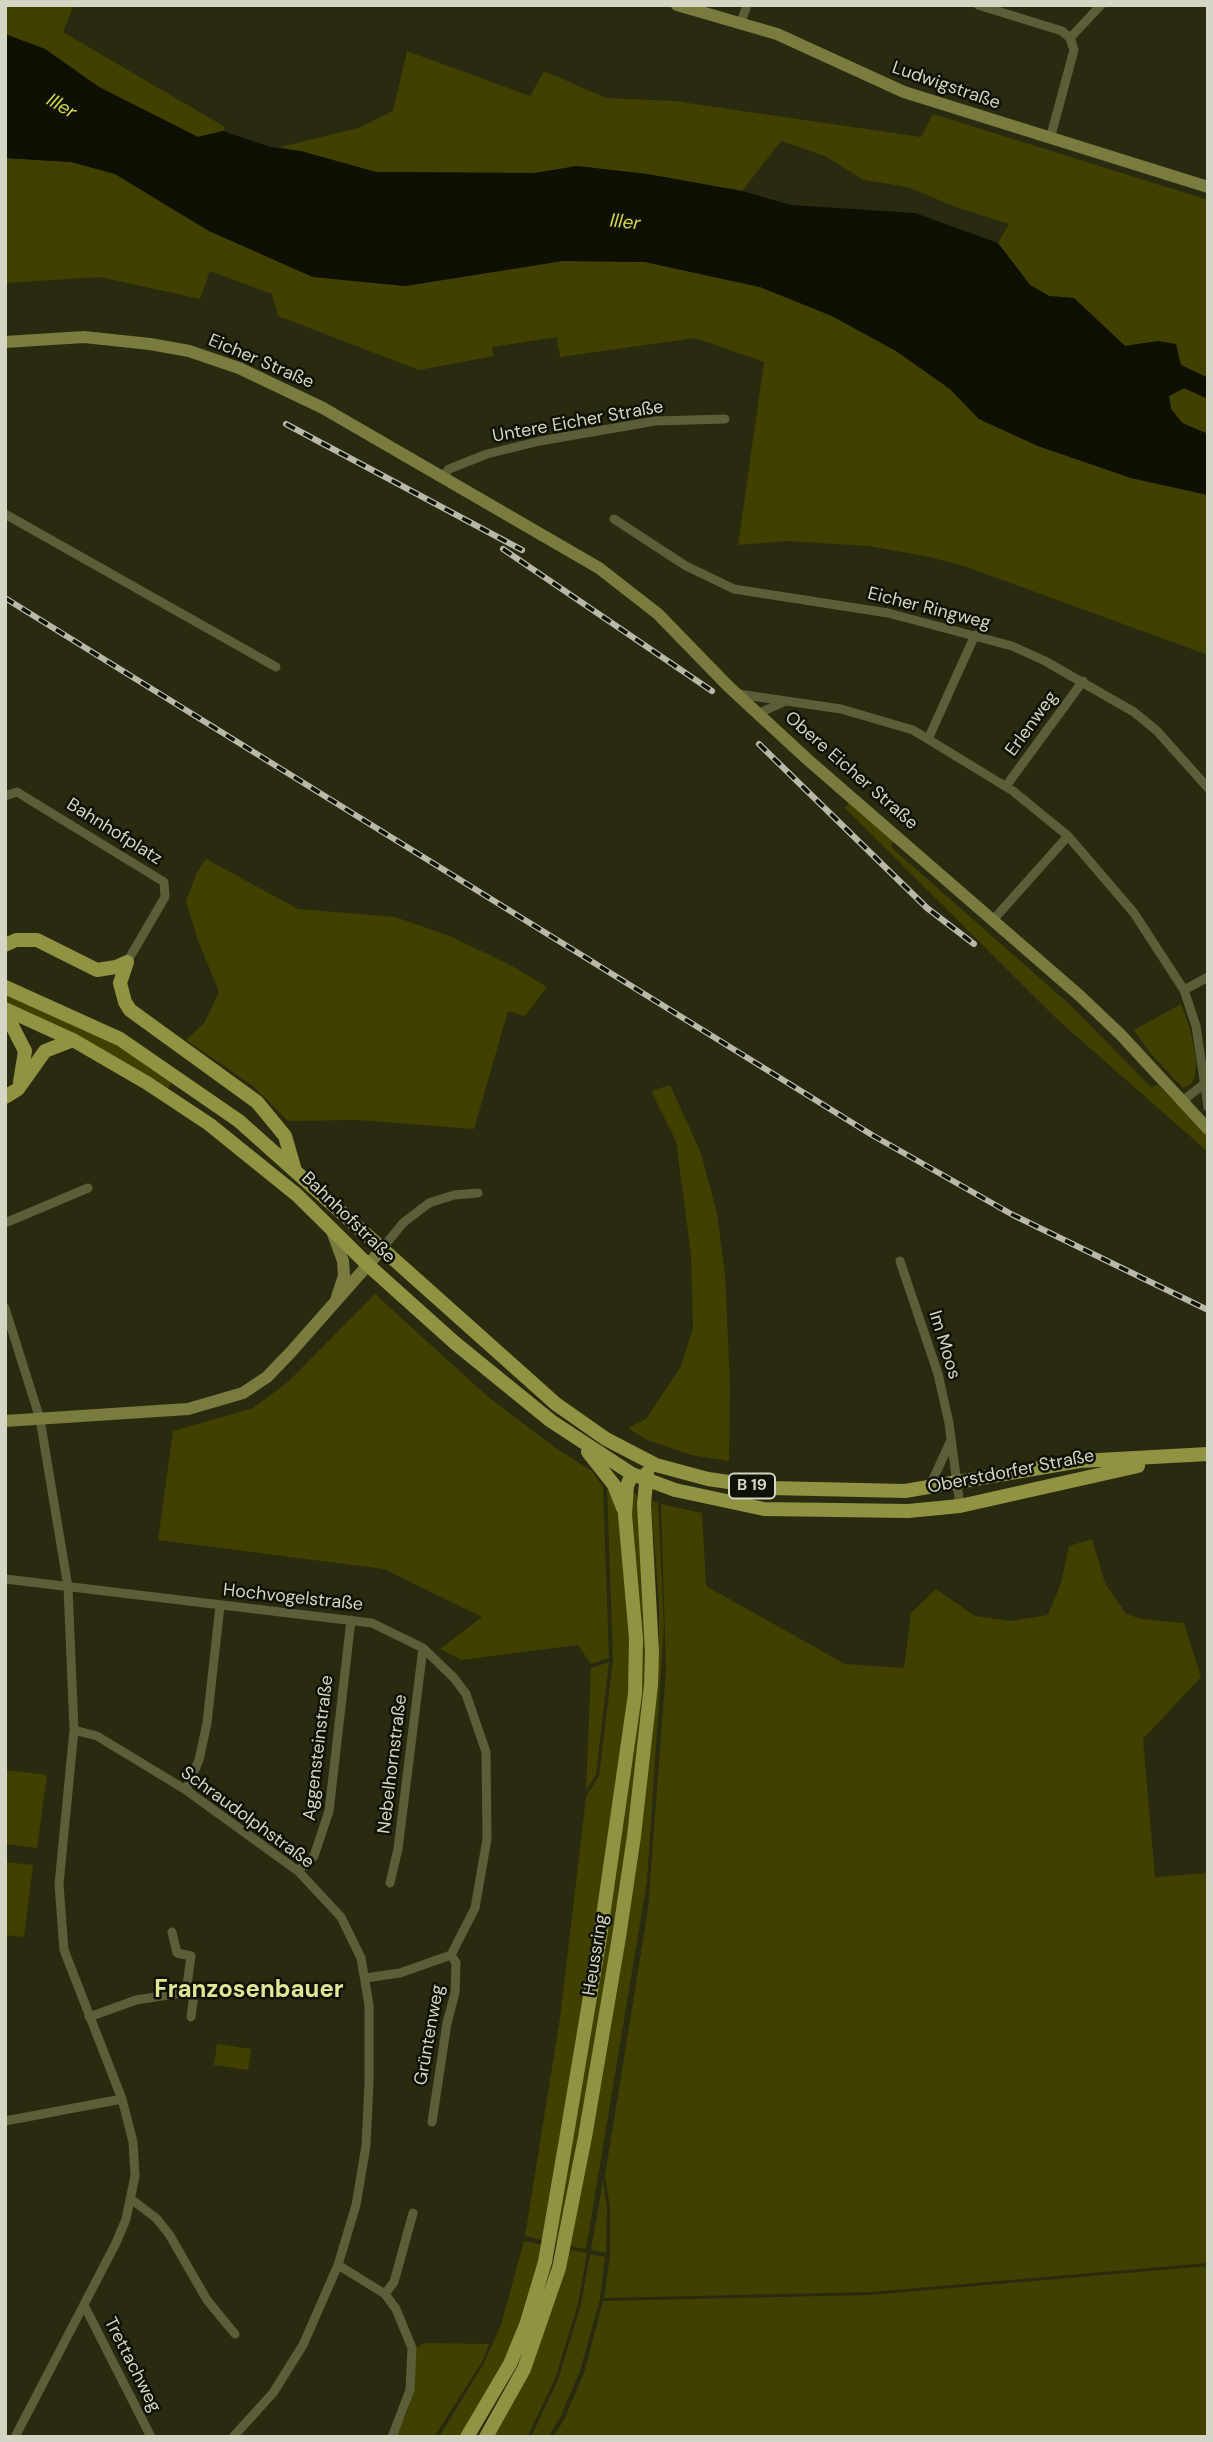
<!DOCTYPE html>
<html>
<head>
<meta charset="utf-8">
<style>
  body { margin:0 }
  #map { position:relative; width:1213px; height:2442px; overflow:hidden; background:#292a0f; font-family:"DM Sans",sans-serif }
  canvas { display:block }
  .frame { position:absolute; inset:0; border:7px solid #d4d5c5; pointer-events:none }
</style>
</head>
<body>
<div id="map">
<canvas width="1213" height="2442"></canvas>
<div class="frame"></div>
</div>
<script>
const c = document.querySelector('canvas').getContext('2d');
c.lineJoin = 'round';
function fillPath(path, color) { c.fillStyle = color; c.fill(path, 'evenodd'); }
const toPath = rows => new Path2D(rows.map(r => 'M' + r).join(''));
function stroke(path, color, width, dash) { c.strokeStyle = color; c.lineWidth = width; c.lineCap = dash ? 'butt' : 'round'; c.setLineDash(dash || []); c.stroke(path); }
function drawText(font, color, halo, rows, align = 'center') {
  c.font = font + ' "DM Sans",sans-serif'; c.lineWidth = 5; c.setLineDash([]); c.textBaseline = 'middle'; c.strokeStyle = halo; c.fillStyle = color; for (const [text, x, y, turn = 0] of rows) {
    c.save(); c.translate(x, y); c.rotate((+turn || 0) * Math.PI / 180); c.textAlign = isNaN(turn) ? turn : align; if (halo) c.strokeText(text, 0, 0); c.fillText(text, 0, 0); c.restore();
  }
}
fillPath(toPath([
  [5,5,74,5,63,32,225,127,223,131,198,137,99,87,45,49,5,34],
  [407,51,530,96,544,71,606,98,674,101,921,137,933,114,1208,200,1208,378,1181,365,1158,341,1125,346,1074,298,1049,296,1030,285,998,243,1009,224,953,206,908,187,864,180,825,156,781,141,742,191,647,174,577,166,535,173,376,172,280,147,359,128,393,111],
  [5,158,71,162,115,174,209,231,313,277,405,286,563,261,645,262,760,287,832,316,896,351,950,389,979,419,1038,446,1131,478,1208,495,1208,655,964,566,929,557,869,546,786,541,738,545,764,362,695,338,560,357,557,337,492,347,494,356,419,370,278,316,272,294,210,271,200,299,100,277,5,283],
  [1184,388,1208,399,1208,434,1183,423,1171,409,1169,396],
  [849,802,895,840,891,847,1069,1004,1152,1088,1157,1084,1208,1137,1208,1152,1058,1020,845,808],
  [206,859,298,909,395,917,450,936,512,966,547,987,525,1016,508,1011,474,1129,358,1120,288,1121,253,1086,186,1040,205,1022,219,992,197,938,186,901,197,872],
  [5,993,118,1045,173,1079,168,1089,5,1004],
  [1181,1004,1190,1028,1196,1061,1195,1077,1191,1084,1183,1088,1151,1054,1134,1030],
  [670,1085,701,1153,717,1214,725,1274,730,1384,729,1461,691,1455,647,1440,628,1428,646,1419,681,1366,693,1328,691,1254,676,1141,651,1091],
  [375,1294,487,1396,557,1449,592,1471,603,1487,609,1658,591,1664,578,1645,461,1660,440,1649,482,1617,384,1569,158,1540,173,1431,253,1408,288,1382],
  [607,1488,611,1488,619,1515,630,1637,629,1693,626,1733,545,2241,525,2236,560,2018,586,1797,599,1776,613,1660],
  [631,1493,637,1494,646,1652,641,1732,614,1937,559,2244,552,2242,635,1734],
  [651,1501,658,1503,664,1625,647,1881,586,2249,569,2246,659,1652,659,1604],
  [661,1504,702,1513,706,1586,845,1664,904,1668,911,1613,936,1589,975,1616,1011,1621,1048,1615,1061,1583,1069,1546,1092,1539,1105,1583,1126,1614,1142,1619,1184,1623,1201,1677,1143,1739,1155,1877,1208,1873,1208,2263,871,2292,604,2298,610,2256,610,2207,605,2176,648,1909,666,1670],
  [609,1662,596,1775,586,1790,591,1668],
  [5,1770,47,1775,37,1848,5,1844],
  [5,1862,33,1865,24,1937,5,1935],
  [217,2044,251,2049,248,2070,214,2065],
  [603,2181,607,2207,606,2253,591,2250],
  [524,2241,544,2245,506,2363,462,2437,439,2437,484,2363,501,2325],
  [568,2249,587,2253,578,2304,555,2379,527,2437,494,2437,530,2372],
  [590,2254,605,2257,600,2299,580,2371,560,2418,548,2437,531,2437,558,2380,581,2304],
  [1208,2266,1208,2437,553,2437,564,2420,584,2373,603,2301,870,2295],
  [425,2343,489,2344,482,2362,434,2437,395,2437,407,2413,412,2391,413,2349]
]), '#404101');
fillPath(toPath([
  [5,34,45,49,99,87,198,137,223,131,271,147,301,151,376,172,535,173,577,166,647,174,742,191,791,205,915,213,998,243,1030,285,1049,296,1074,298,1125,346,1158,341,1176,344,1181,365,1208,378,1208,399,1184,388,1169,396,1171,409,1182,423,1208,434,1208,495,1131,478,1038,446,979,419,950,389,896,351,832,316,760,287,645,262,563,261,405,286,313,277,209,231,115,174,71,162,5,158]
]), '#0f1004');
stroke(toPath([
  [978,5,1062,31,1070,38,1074,50,1050,139],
  [741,22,747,5],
  [1070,38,1101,5],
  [442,477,449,469,487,454,540,441,655,421,725,419],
  [5,514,276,667],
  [614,519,686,566,734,589,888,613,1012,646,1045,661,1134,712,1157,731,1208,788],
  [738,694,841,709,913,730,1013,791,1068,836,1134,913,1184,990,1196,1026,1208,1107],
  [759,713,784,702],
  [929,737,975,635],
  [1006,786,1083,681],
  [5,796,17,792,164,882,165,897,127,962],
  [993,920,1068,836],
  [1184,990,1208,977],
  [1181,1102,1204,1084],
  [5,1223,88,1188],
  [381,1250,403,1223,429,1203,454,1195,478,1193],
  [900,1261,938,1374,949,1423,960,1506],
  [5,1308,40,1419,68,1587,74,1730,59,1884,64,1950,122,2099,133,2142,135,2176,126,2219,116,2243,15,2437],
  [929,1488,951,1440],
  [5,1579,372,1623,423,1648,454,1678,466,1694,486,1752,487,1839,475,1908,451,1955,400,1973,366,1978],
  [74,1730,97,1736,186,1790,298,1871,341,1917,361,1958,369,2005,369,2083,366,2146,356,2205,338,2265,303,2345,273,2393,233,2437],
  [186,1790,199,1760,207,1723,220,1606],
  [298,1871,314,1856,329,1811,351,1620],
  [390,1883,398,1849,423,1648],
  [172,1932,177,1953,191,1956,186,1993],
  [89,2017,136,2000,181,1993,194,1994,191,2017],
  [5,2121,122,2099],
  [432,2122,447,2023,455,1993,456,1963,451,1955],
  [131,2199,156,2218,169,2234,207,2300,235,2334],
  [338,2265,385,2294,396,2309,412,2348,410,2390,392,2437],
  [385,2294,394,2282,413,2213],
  [85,2307,151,2437]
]), '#5c5e39', 9);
stroke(toPath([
  [677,5,777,34,904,92,1208,187],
  [5,342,84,337,150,344,189,351,239,368,323,408,599,568,658,614,728,686,807,759,1080,996,1121,1035,1208,1129],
  [332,1231,343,1261,344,1276,337,1297],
  [5,1421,188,1409,243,1393,267,1377,291,1352,381,1250]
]), '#7a7c3f', 12);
stroke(toPath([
  [5,945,16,940,37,940,97,970,116,967,127,962],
  [127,962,120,983,125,1002,130,1010,257,1102,285,1136,294,1167],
  [5,987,120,1039,239,1121,556,1404,606,1439,656,1465,708,1479,770,1488,905,1491,1080,1461,1208,1454],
  [5,1009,73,1040,147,1083,209,1124,297,1195,368,1265,455,1343,551,1421,632,1474,675,1490,764,1509,908,1511,960,1506,1138,1466],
  [5,1012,25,1051,20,1082],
  [5,1097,18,1089,45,1051,73,1040],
  [588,1452,614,1485,623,1508],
  [467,2437,510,2364,526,2325,545,2262,567,2134,600,1937,635,1694,636,1638,625,1515,627,1486,632,1474],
  [486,2437,524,2369,559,2268,585,2137,619,1937,634,1836,651,1685,652,1652,644,1504,647,1473]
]), '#909342', 14);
const rail = toPath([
  [286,424,522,550],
  [503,549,712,691],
  [5,598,872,1135,1013,1215,1208,1310],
  [759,744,927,908,974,944]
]);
stroke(rail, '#b8b9a8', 6);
stroke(rail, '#111207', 3.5, [10]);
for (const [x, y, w] of [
  [752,1486,46]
]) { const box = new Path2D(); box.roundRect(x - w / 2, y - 12.5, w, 25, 5); c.fillStyle = '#111207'; c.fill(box); stroke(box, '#d4d5c5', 2); }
drawText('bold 16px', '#d4d5c5', null, [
  ["B 19",752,1486]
]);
drawText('18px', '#d4d5c5', '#111207', [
  ["Ludwigstraße",946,86,19],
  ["Eicher Straße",261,362,23],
  ["Untere Eicher Straße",578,422,-10],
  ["Eicher Ringweg",929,609,14],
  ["Erlenweg",1032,724,-54],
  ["Obere Eicher Straße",851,771,41],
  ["Bahnhofplatz",114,832,32],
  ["Bahnhofstraße",348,1218,44],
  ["Im Moos",944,1345,73],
  ["Oberstdorfer Straße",1011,1472,-11],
  ["Hochvogelstraße",293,1598,6],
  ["Aggensteinstraße",319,1748,-83],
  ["Nebelhornstraße",393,1764,-83],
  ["Schraudolphstraße",247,1818,36],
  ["Heussring",596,1955,-81],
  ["Grüntenweg",430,2035,-80],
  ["Trettachweg",132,2365,63]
]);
drawText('italic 19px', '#d3d753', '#111207', [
  ["Iller",61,107,30],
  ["Iller",625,223,6]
]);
drawText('bold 24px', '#e1e597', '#111207', [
  ["Franzosenbauer",249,1991]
]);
</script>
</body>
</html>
